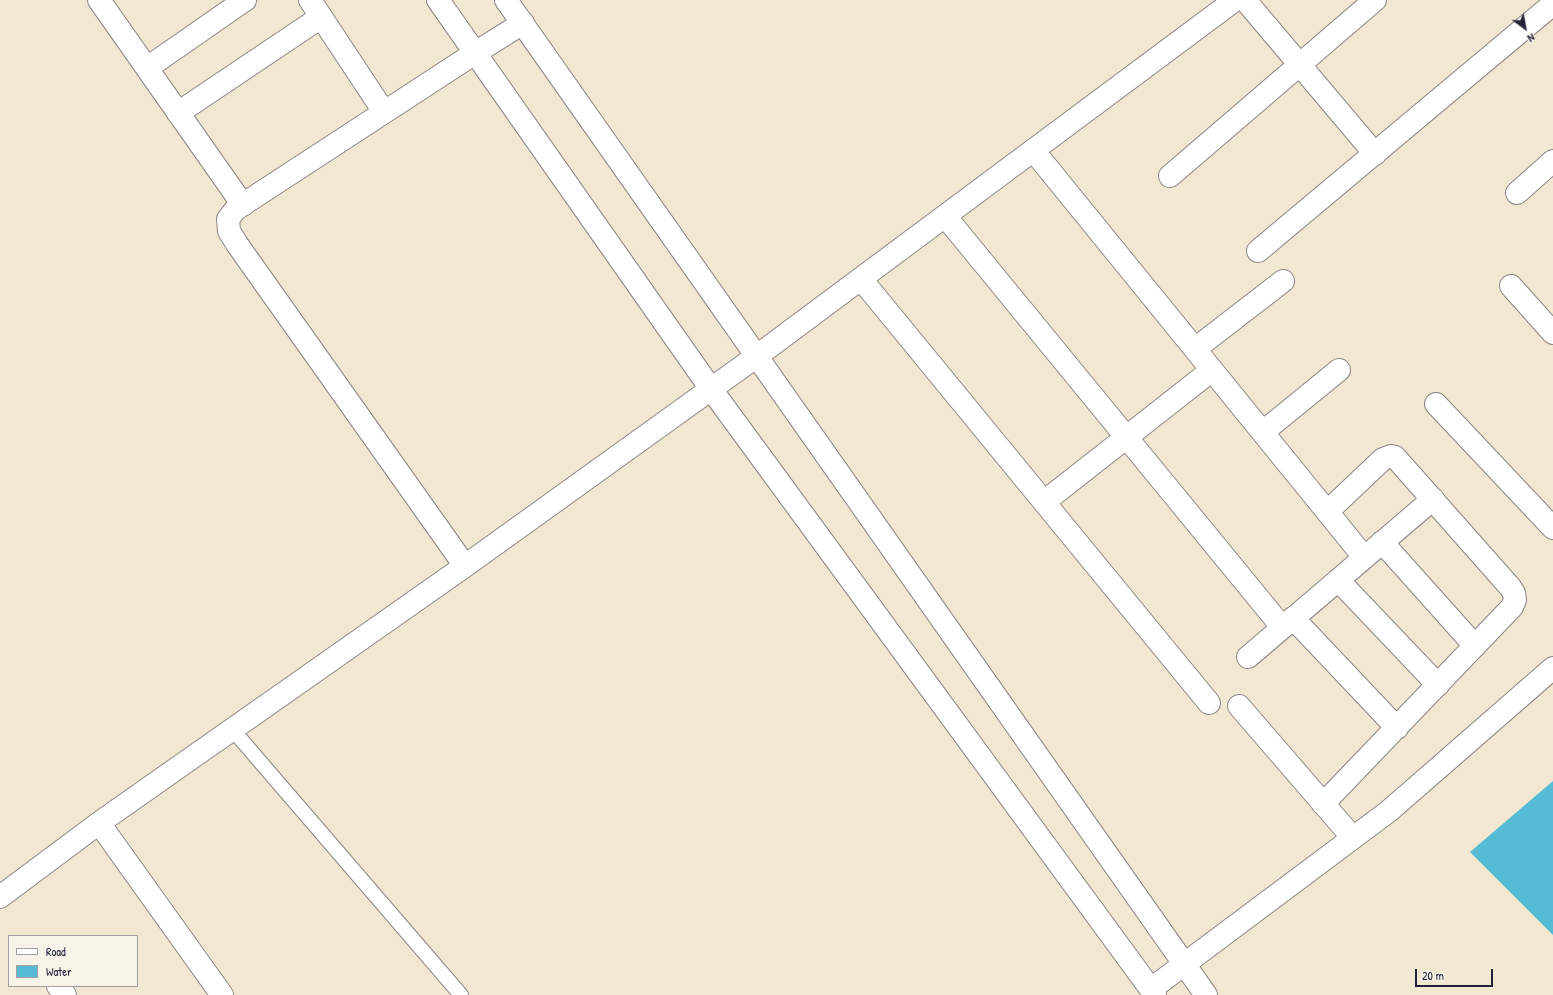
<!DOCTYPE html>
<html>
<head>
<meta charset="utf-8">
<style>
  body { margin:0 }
  #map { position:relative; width:1553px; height:995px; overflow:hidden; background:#f2e7d0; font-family:"Patrick Hand",sans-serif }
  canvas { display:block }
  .legend { position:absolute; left:8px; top:935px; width:130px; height:52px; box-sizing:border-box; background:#f7f3e8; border:1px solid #a29fa3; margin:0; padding:5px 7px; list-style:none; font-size:12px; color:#22223b }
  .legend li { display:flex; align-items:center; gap:8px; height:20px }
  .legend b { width:20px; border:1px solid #a29fa3 }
  .north { position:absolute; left:1505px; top:8px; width:40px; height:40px; -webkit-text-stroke:3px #f7f3e8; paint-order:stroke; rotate:148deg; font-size:11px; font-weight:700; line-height:16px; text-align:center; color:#22223b }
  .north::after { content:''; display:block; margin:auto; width:14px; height:18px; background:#22223b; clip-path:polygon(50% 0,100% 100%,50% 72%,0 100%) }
  .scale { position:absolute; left:1415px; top:969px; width:78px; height:18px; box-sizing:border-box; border:2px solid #22223b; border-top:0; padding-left:5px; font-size:12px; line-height:14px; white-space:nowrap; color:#22223b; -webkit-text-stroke:3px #f7f3e8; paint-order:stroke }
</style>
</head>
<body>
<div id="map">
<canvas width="1553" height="995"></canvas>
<ul class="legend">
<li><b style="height:5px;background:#fff"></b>Road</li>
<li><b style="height:11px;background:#56bbd4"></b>Water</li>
</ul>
<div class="north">N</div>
<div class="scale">20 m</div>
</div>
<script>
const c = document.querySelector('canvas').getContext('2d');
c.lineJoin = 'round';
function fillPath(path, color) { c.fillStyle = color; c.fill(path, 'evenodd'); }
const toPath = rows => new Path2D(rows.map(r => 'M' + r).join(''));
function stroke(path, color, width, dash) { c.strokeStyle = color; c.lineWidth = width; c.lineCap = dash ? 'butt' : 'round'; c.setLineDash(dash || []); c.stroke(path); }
fillPath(toPath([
  [1553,781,1553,935,1470,852]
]), '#56bbd4');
const service = toPath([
  [232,729,461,995]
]);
const minor = toPath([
  [99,0,243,205],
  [310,0,384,112],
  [1245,0,1375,154],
  [147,68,245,0],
  [178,113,321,17],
  [1033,150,1364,557],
  [1170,176,1375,0],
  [1517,193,1553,161],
  [945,216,1282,627],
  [1258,251,1553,4],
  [861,279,1209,703],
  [1511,286,1553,333],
  [1195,349,1283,281],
  [1436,404,1553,528],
  [1263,432,1339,370],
  [1044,502,1212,370],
  [1382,542,1475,646],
  [465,566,237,244,229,231,228,219,236,209,475,53,523,23],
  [1338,580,1438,685],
  [1293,618,1397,728],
  [1248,657,1433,499],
  [1239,706,1353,838],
  [1323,804,1512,607,1515,600,1514,593,1510,587,1395,457,1391,456,1383,459,1328,511],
  [99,823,222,995],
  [0,897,99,823,465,566,757,356,1235,0],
  [58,986,65,995],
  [1151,989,1389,811,1553,668]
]);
const tertiary = toPath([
  [438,0,711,389,1155,995],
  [506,0,1206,995]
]);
stroke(service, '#8a8486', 16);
stroke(minor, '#8a8486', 24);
stroke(tertiary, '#8a8486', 24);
stroke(service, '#fff', 14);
stroke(minor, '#fff', 22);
stroke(tertiary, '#fff', 22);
</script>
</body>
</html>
